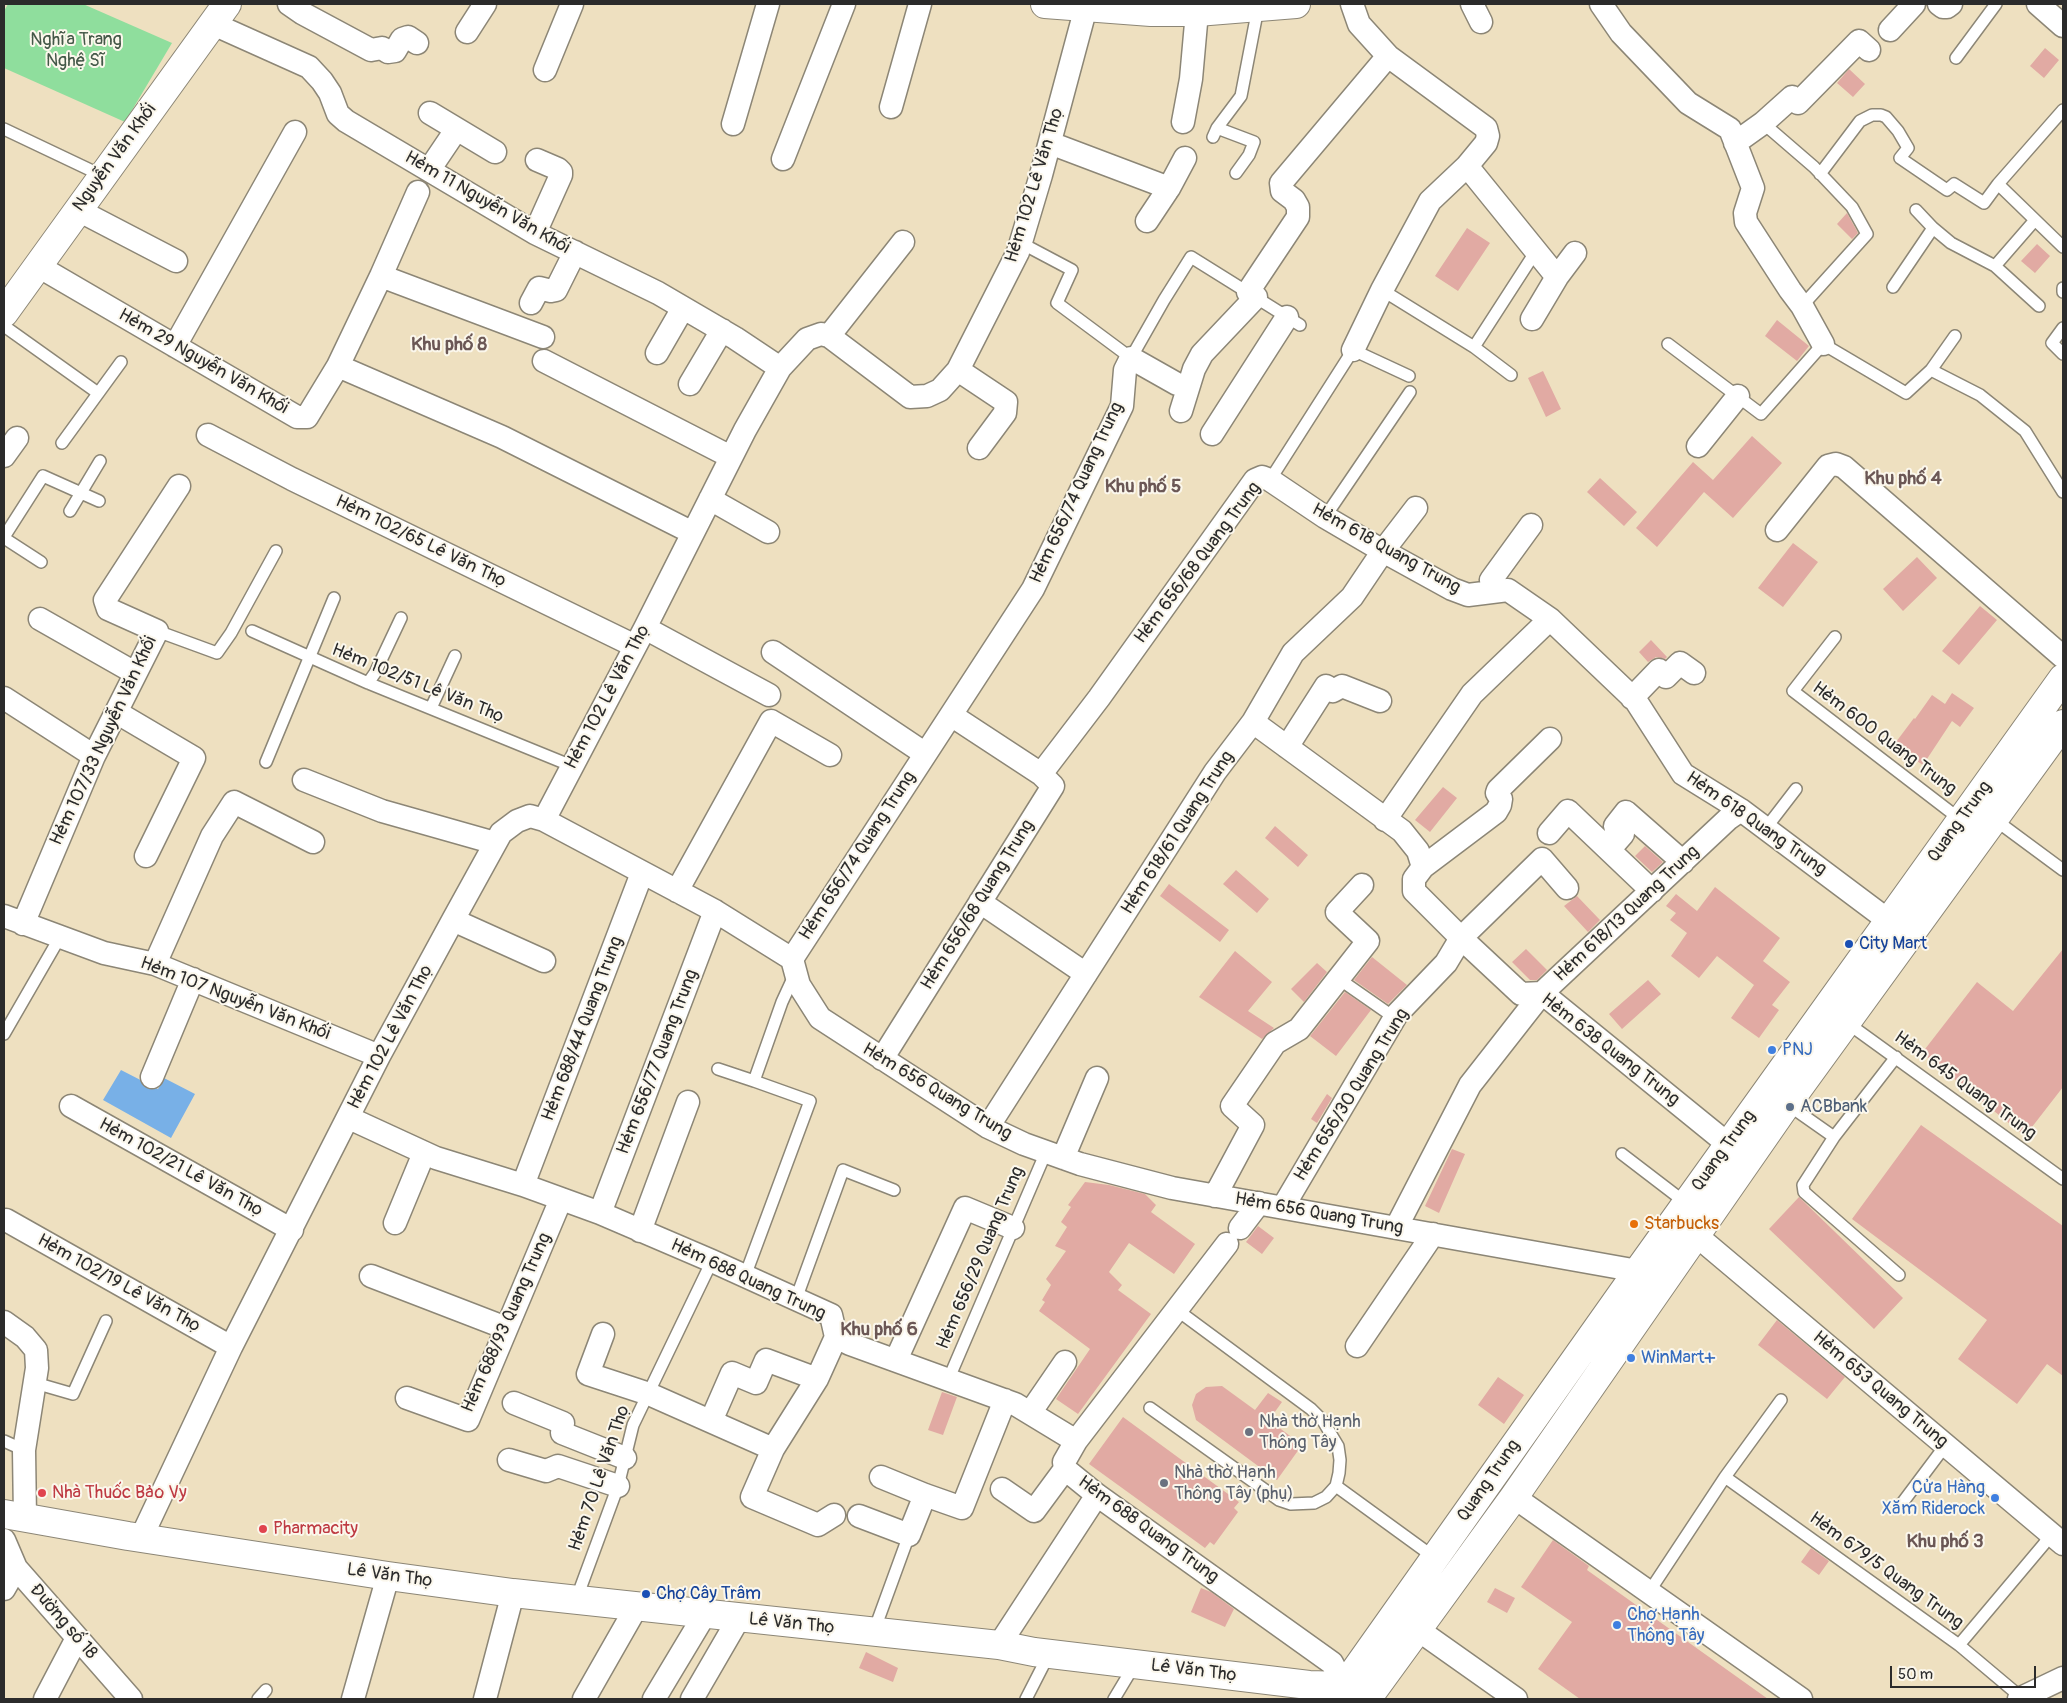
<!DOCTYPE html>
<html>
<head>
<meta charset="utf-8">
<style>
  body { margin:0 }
  #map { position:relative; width:2067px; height:1703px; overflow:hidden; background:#eee0c0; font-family:Pangolin,sans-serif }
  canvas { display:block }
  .frame { position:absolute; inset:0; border:5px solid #2b2b2b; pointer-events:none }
  .scale { position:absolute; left:1890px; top:1666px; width:146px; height:22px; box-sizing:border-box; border:2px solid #2b2b2b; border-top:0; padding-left:6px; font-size:15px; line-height:18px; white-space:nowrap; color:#2b2b2b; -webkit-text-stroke:4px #fbf7ec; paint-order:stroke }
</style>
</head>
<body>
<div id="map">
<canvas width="2067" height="1703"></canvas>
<div class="frame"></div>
<div class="scale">50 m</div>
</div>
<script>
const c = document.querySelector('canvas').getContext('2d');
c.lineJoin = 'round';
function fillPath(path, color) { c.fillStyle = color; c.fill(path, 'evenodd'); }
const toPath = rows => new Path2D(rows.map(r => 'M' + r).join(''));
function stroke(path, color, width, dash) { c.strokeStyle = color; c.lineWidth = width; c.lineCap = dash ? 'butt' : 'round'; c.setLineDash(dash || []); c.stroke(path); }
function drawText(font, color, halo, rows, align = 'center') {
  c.font = font + ' Pangolin,sans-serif'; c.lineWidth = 4; c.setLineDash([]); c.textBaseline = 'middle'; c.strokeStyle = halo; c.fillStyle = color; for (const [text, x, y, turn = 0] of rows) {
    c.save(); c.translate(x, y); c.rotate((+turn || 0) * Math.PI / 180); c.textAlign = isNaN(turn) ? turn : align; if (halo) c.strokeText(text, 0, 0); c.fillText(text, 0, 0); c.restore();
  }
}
fillPath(toPath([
  [8,4,83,4,172,43,125,122,4,68,4,11]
]), '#8fde9d');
fillPath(toPath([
  [121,1070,158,1089,164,1078,195,1094,171,1138,103,1100]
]), '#78b0e7');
fillPath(toPath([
  [2045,48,2059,60,2044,78,2030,66],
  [1849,69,1865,84,1853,97,1837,83],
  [1847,213,1858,233,1852,239,1837,224],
  [1467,228,1490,243,1458,291,1435,276],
  [2037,244,2050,256,2035,273,2021,261],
  [1777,320,1809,346,1797,361,1765,336],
  [1543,371,1561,409,1546,417,1528,378],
  [1752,436,1782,463,1733,518,1704,492,1657,547,1636,528,1693,462,1713,480],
  [1600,478,1637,512,1624,526,1587,492],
  [1793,543,1818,562,1783,607,1758,588],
  [1917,557,1937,578,1903,611,1883,589],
  [1980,606,1997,620,1959,665,1942,651],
  [1651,640,1667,657,1665,659,1656,657,1648,662,1639,652],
  [1952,693,1974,708,1960,727,1952,721,1923,765,1893,746,1914,718,1915,719,1932,695,1945,704],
  [1443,787,1457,798,1430,832,1415,820],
  [1275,826,1308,855,1298,867,1265,838],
  [1645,846,1663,862,1652,872,1635,856],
  [1236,870,1269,899,1257,913,1223,884],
  [1169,884,1229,930,1220,942,1160,896],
  [1715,887,1780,938,1763,961,1790,982,1772,1005,1779,1010,1759,1038,1731,1018,1754,985,1717,956,1699,978,1671,956,1687,933,1670,920,1676,913,1666,906,1676,894,1697,911],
  [1577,896,1600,920,1588,932,1564,906],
  [1526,949,1547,970,1537,980,1530,980,1512,962],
  [2063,949,2063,1087,2025,1136,1922,1053,1977,982,2013,1011],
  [1235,951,1272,982,1248,1011,1274,1028,1262,1039,1199,997],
  [1372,957,1407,985,1388,1004,1354,980],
  [1317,963,1327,972,1304,1002,1291,989],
  [1648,980,1661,994,1622,1029,1609,1014],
  [1345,992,1371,1010,1336,1056,1310,1036],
  [1327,1094,1332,1098,1317,1123,1311,1119],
  [1921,1125,2063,1226,2063,1376,2047,1364,2017,1404,1958,1359,1987,1320,1852,1219],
  [1452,1149,1465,1154,1439,1213,1425,1206],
  [1085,1182,1109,1185,1145,1194,1156,1205,1151,1212,1195,1244,1174,1274,1129,1243,1109,1272,1122,1285,1118,1290,1151,1314,1078,1414,1056,1399,1090,1349,1039,1311,1045,1302,1042,1300,1051,1285,1046,1279,1066,1251,1055,1246,1067,1227,1061,1222,1071,1207,1068,1205],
  [1799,1197,1903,1298,1874,1329,1769,1229],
  [1258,1226,1274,1238,1262,1254,1246,1242],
  [1777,1320,1845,1377,1827,1399,1758,1345],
  [1498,1377,1524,1395,1504,1424,1478,1405],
  [1222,1386,1255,1410,1268,1393,1282,1402,1269,1420,1302,1445,1277,1480,1196,1420,1192,1405,1196,1394,1206,1387],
  [942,1392,957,1397,943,1435,928,1430],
  [1123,1417,1239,1502,1234,1508,1238,1512,1214,1545,1210,1542,1205,1548,1089,1464],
  [1553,1540,1589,1566,1587,1570,1768,1699,1580,1699,1538,1669,1572,1622,1521,1587],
  [1811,1548,1829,1561,1819,1575,1801,1562],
  [1201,1588,1211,1592,1234,1609,1225,1627,1191,1612],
  [1495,1588,1515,1598,1507,1613,1487,1602],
  [866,1652,898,1668,893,1682,859,1668]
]), '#e1aaa3');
const service = toPath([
  [1956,58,1996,4],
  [1763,123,1814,167,1852,207,1867,234,1802,306],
  [1217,128,1254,142,1249,155,1236,173],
  [4,129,103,176],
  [1213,137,1217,128,1241,96,1258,8],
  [1820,174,1860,121,1872,115,1881,115,1886,117,1898,131,1908,148,1900,158,1947,190,1954,184,1984,203,1998,184,2063,110],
  [1998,184,2063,247],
  [1916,210,1933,228,1951,243,1995,266,2035,220],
  [1021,243,1072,270,1057,303,1131,358,1164,300,1191,257,1300,325],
  [1995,266,2039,306],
  [1893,287,1933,228],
  [2063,288,2063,292],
  [1382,290,1474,347,1536,251],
  [4,326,98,393],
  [2063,328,2052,343,2063,354],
  [1668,344,1761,414,1823,344,1906,393,1931,370,1980,395,2025,431,2063,492],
  [1474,347,1511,375],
  [1931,370,1955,336],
  [62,443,121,362],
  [1270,480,1353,350,1409,376],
  [70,511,100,461],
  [1325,517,1410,392],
  [4,537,43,476,99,501],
  [4,538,41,562],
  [157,631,217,653,231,633,276,551],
  [252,631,368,683,572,766],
  [1835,637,1793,691,1961,820],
  [368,683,375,673,401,618],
  [431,708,455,656],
  [266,762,334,598],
  [1994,819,2063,870],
  [1766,828,1796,789],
  [1339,979,1395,1018],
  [1846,1022,2063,1179],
  [4,1034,60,937],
  [1896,1057,1834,1137,1803,1185,1804,1192,1899,1275],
  [718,1069,754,1081,782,1002,794,976],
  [1787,1104,1834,1137],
  [1622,1154,1686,1203],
  [745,1276,810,1101,754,1081],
  [796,1299,843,1170,894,1190],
  [1177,1310,1311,1409,1323,1421,1338,1446,1340,1460,1339,1473,1336,1486,1435,1558],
  [949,1378,1046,1152],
  [35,1383,73,1394,106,1321],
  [1150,1408,1279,1500,1291,1504,1314,1503,1326,1497,1336,1486],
  [4,1441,24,1450],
  [1725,1477,1959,1645,2022,1698],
  [1903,1502,1945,1446],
  [1649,1592,1725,1477,1781,1400],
  [576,1600,618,1486,633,1425,712,1261],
  [874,1631,909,1535],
  [1959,1645,2044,1544,2050,1534],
  [258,1699,266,1690],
  [1026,1699,1049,1654],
  [1114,1699,1135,1664]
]);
const minor = toPath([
  [289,4,302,13,371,50,382,48,388,52,395,51,402,39,408,37,417,43],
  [1352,4,1359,24,1388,56,1486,128,1488,136,1486,143,1467,166],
  [1472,4,1481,22],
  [1601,4,1621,33,1688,103,1730,129,1753,188,1745,213,1746,222,1790,290,1802,306,1823,344],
  [1939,4,1943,7,1947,7,1951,4],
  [2038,4,2063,26],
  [211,23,309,67,322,81,330,93,338,114,346,121,535,233,658,293,735,338,780,368],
  [1890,30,1914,4],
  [467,32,485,4],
  [545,70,572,4],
  [891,107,920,4],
  [430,113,495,152],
  [1183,122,1191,79,1197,12],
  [733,124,768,4],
  [1050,143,1169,188],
  [1735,143,1763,123,1792,97,1798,103,1859,41,1869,50],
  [783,159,844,4],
  [429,170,456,130],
  [78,210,176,261],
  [1147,221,1169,188,1185,158],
  [535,233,561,175,561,172,558,169,537,160],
  [38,266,297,417,307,417,338,366,381,276,418,192],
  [381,276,543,337],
  [1248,292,1298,217,1298,207,1294,200,1282,191,1281,183,1388,56],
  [531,303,539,288,551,291,556,290,575,252],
  [1532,319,1557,277,1575,253],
  [829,336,903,242],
  [175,346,295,132],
  [1353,350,1382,290,1430,201,1467,166,1557,277],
  [657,353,683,308],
  [544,361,731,457],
  [338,366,502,437,693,533],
  [958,370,1006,402,1005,413,979,448],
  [690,384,722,330],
  [1181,411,1194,369,1202,354,1256,297],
  [1212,434,1287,317],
  [208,435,292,479,635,646],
  [1698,446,1738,396],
  [4,456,17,438],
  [710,499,768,532],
  [1777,530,1828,466,1836,464,1844,467,2063,657],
  [1495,590,1491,580,1531,525],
  [40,619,135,673],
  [645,628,769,695],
  [773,652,924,753],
  [4,698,94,756],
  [1632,698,1659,670,1666,677,1680,663,1694,673],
  [116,712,194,758,146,856],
  [951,715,1041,774],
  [1253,722,1402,831,1418,851,1423,867,1414,879,1414,891,1461,938,1521,994,1542,993,1729,1145],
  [1287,747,1326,686,1333,691,1342,686,1380,701],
  [304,780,382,811,495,843],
  [544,820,715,911,792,959,799,985,820,1018,988,1127,1024,1144,1080,1164,1172,1188,1638,1271],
  [1385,820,1472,694,1550,619],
  [1549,833,1568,811,1652,891],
  [1609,850,1623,834,1615,826,1626,812,1683,862],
  [1423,867,1496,812,1500,805,1501,799,1497,793,1498,790,1550,739],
  [677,891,771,721,830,755],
  [980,902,1086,974],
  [4,916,104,953,155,964,379,1056],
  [453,920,544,961],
  [23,924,94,756,157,631,108,609,105,600,179,486],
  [792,959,1033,589,1122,406,1125,370,1131,358,1177,384],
  [155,964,212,836,234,802,313,842],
  [882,1059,1053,786,1041,774,1099,698,1255,480,1262,477,1270,480,1325,517,1383,551,1452,589,1468,595,1508,590,1550,619,1636,701,1683,774,1741,810,1889,921],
  [152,1077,193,979],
  [71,1106,292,1230],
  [349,1118,436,1158,523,1185,600,1213,712,1261,831,1315,836,1337,850,1344,1015,1404,1076,1441,1064,1462,1065,1469,1097,1495,1332,1663,1344,1686],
  [988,1127,1215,772,1253,722,1293,653,1352,597,1383,551,1416,508],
  [1063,1158,1097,1078],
  [523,1185,642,873],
  [1215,1196,1253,1125,1232,1106,1275,1043,1299,1029,1368,941,1337,912,1362,885],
  [1283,1207,1397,1014,1446,963,1461,938,1542,859,1567,888],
  [600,1213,715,911],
  [6,1220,231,1347],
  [395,1223,424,1153],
  [1240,1228,1259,1203],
  [1396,1228,1470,1085,1542,993,1728,819,1741,810],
  [640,1231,688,1102],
  [1697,1236,2063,1544],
  [371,1276,506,1328],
  [4,1322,25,1337,36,1350,37,1368,24,1450,25,1518],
  [603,1334,588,1374,649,1394,773,1449],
  [1357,1346,1433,1234],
  [896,1360,965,1208,1013,1228],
  [407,1398,468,1420,561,1199],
  [514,1403,563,1423,562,1433,625,1458],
  [1030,1413,1065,1362],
  [711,1421,732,1373,756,1383,766,1360,817,1379],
  [1076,1441,1227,1244],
  [509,1460,546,1471,558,1466,618,1486],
  [881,1477,925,1495,962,1508,1005,1400],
  [1002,1489,1034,1511,1065,1469],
  [1514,1497,1801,1699],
  [834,1515,818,1525,752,1497,773,1449,817,1379,836,1337],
  [859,1516,909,1535,925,1495],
  [141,1538,231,1347,379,1056,453,920,501,833,517,821,530,816,544,820,645,628,745,430,780,368,807,339,821,334,829,336,910,397,927,396,940,390,958,370,1018,252,1041,175,1086,7],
  [4,1540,16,1568,131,1699],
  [4,1589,16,1568],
  [1417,1629,1516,1699],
  [999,1645,1097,1495],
  [45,1699,77,1638],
  [353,1699,388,1576],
  [485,1699,513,1593],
  [584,1699,637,1606],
  [654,1699,705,1614],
  [692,1699,739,1618],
  [2019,1699,2063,1678]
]);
const tertiary = toPath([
  [1045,4,1151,12,1197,12,1296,4],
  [4,313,227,4]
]);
const secondary = toPath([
  [4,1514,128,1536,388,1576,513,1593,999,1645,1034,1652,1309,1685,1344,1686]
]);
const primary = toPath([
  [1335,1699,1638,1271,2063,678],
  [1367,1699,1514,1497,1787,1104,2063,724]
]);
stroke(service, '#8c8676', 14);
stroke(minor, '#8c8676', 25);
stroke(tertiary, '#8c8676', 30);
stroke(secondary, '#8c8676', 30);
stroke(primary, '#8c8676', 30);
stroke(service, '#fff', 11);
stroke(minor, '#fff', 22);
stroke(tertiary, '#fff', 28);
stroke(secondary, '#fff', 28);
stroke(primary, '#fff', 28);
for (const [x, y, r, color] of [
  [1849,944,5,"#1a4fb4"],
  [1772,1050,5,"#3f7fe0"],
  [1790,1107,5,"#5c6f8a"],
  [1634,1224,5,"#e8710a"],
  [1631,1358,5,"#3f7fe0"],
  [1249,1432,5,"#6b7280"],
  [1164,1483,5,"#6b7280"],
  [42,1493,5,"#e0444e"],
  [1995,1498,5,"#3f7fe0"],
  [263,1529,5,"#e0444e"],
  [646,1594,5,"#1a4fb4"],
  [1617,1625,5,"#3f7fe0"]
]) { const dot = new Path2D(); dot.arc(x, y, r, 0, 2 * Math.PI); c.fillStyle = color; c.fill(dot); stroke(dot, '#fbf7ec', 2); }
drawText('18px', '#445848', '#fbf7ec', [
  ["Nghĩa Trang",76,40],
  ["Nghệ Sĩ",76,61]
]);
drawText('18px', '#2b2b2b', '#fbf7ec', [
  ["Nguyễn Văn Khối",115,158,-54],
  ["Hẻm 102 Lê Văn Thọ",1035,185,-73],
  ["Hẻm 11 Nguyễn Văn Khối",487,203,30],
  ["Hẻm 29 Nguyễn Văn Khối",203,362,30],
  ["Hẻm 656/74 Quang Trung",1077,493,-65],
  ["Hẻm 102/65 Lê Văn Thọ",421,542,26],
  ["Hẻm 618 Quang Trung",1386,549,29],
  ["Hẻm 656/68 Quang Trung",1198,563,-53],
  ["Hẻm 102/51 Lê Văn Thọ",418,684,22],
  ["Hẻm 102 Lê Văn Thọ",608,697,-62],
  ["Hẻm 600 Quang Trung",1884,739,37],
  ["Hẻm 107/33 Nguyễn Văn Khối",104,741,-65],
  ["Quang Trung",1960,822,-54],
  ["Hẻm 618 Quang Trung",1756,824,35],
  ["Hẻm 618/61 Quang Trung",1178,833,-57],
  ["Hẻm 656/74 Quang Trung",858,856,-57],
  ["Hẻm 656/68 Quang Trung",978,905,-58],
  ["Hẻm 618/13 Quang Trung",1627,914,-43],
  ["Hẻm 107 Nguyễn Văn Khối",235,999,21],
  ["Hẻm 688/44 Quang Trung",583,1029,-69],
  ["Hẻm 102 Lê Văn Thọ",391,1037,-62],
  ["Hẻm 638 Quang Trung",1610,1050,38],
  ["Hẻm 656/77 Quang Trung",658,1062,-69],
  ["Hẻm 645 Quang Trung",1965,1086,36],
  ["Hẻm 656 Quang Trung",937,1092,31],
  ["Hẻm 656/30 Quang Trung",1352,1095,-58],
  ["Quang Trung",1724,1151,-54],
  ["Hẻm 102/21 Lê Văn Thọ",181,1168,29],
  ["Hẻm 656 Quang Trung",1319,1214,10],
  ["Hẻm 656/29 Quang Trung",981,1258,-67],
  ["Hẻm 688 Quang Trung",748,1280,25],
  ["Hẻm 102/19 Lê Văn Thọ",119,1284,29],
  ["Hẻm 688/93 Quang Trung",507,1323,-66],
  ["Hẻm 653 Quang Trung",1880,1390,40],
  ["Hẻm 70 Lê Văn Thọ",600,1478,-71],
  ["Quang Trung",1489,1481,-55],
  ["Hẻm 688 Quang Trung",1148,1530,36],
  ["Hẻm 679/5 Quang Trung",1886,1571,36],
  ["Lê Văn Thọ",390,1576,8],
  ["Đường số 18",63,1622,49],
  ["Lê Văn Thọ",792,1624,6],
  ["Lê Văn Thọ",1194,1671,7]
]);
drawText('18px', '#164399', '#fbf7ec', [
  ["City Mart",1859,944],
  ["Chợ Cây Trâm",656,1594]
], 'left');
drawText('18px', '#366cbe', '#fbf7ec', [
  ["PNJ",1782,1050],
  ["WinMart+",1641,1358],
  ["Cửa Hàng",1985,1488,"right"],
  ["Xăm Riderock",1985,1509,"right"],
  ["Chợ Hạnh",1627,1615],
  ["Thông Tây",1627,1636]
], 'left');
drawText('18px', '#4e5e75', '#fbf7ec', [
  ["ACBbank",1800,1107]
], 'left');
drawText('18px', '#c56008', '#fbf7ec', [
  ["Starbucks",1644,1224]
], 'left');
drawText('18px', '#5b616d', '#fbf7ec', [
  ["Nhà thờ Hạnh",1259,1422],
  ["Thông Tây",1259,1443],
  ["Nhà thờ Hạnh",1174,1473],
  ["Thông Tây (phụ)",1174,1494]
], 'left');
drawText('18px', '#be3a42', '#fbf7ec', [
  ["Nhà Thuốc Bảo Vy",52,1493],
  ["Pharmacity",273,1529]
], 'left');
drawText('bold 19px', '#6b5755', '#fbf7ec', [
  ["Khu phố 8",449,345],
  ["Khu phố 4",1903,479],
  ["Khu phố 5",1143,487],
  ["Khu phố 6",879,1330],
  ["Khu phố 3",1945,1542]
]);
</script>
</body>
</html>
